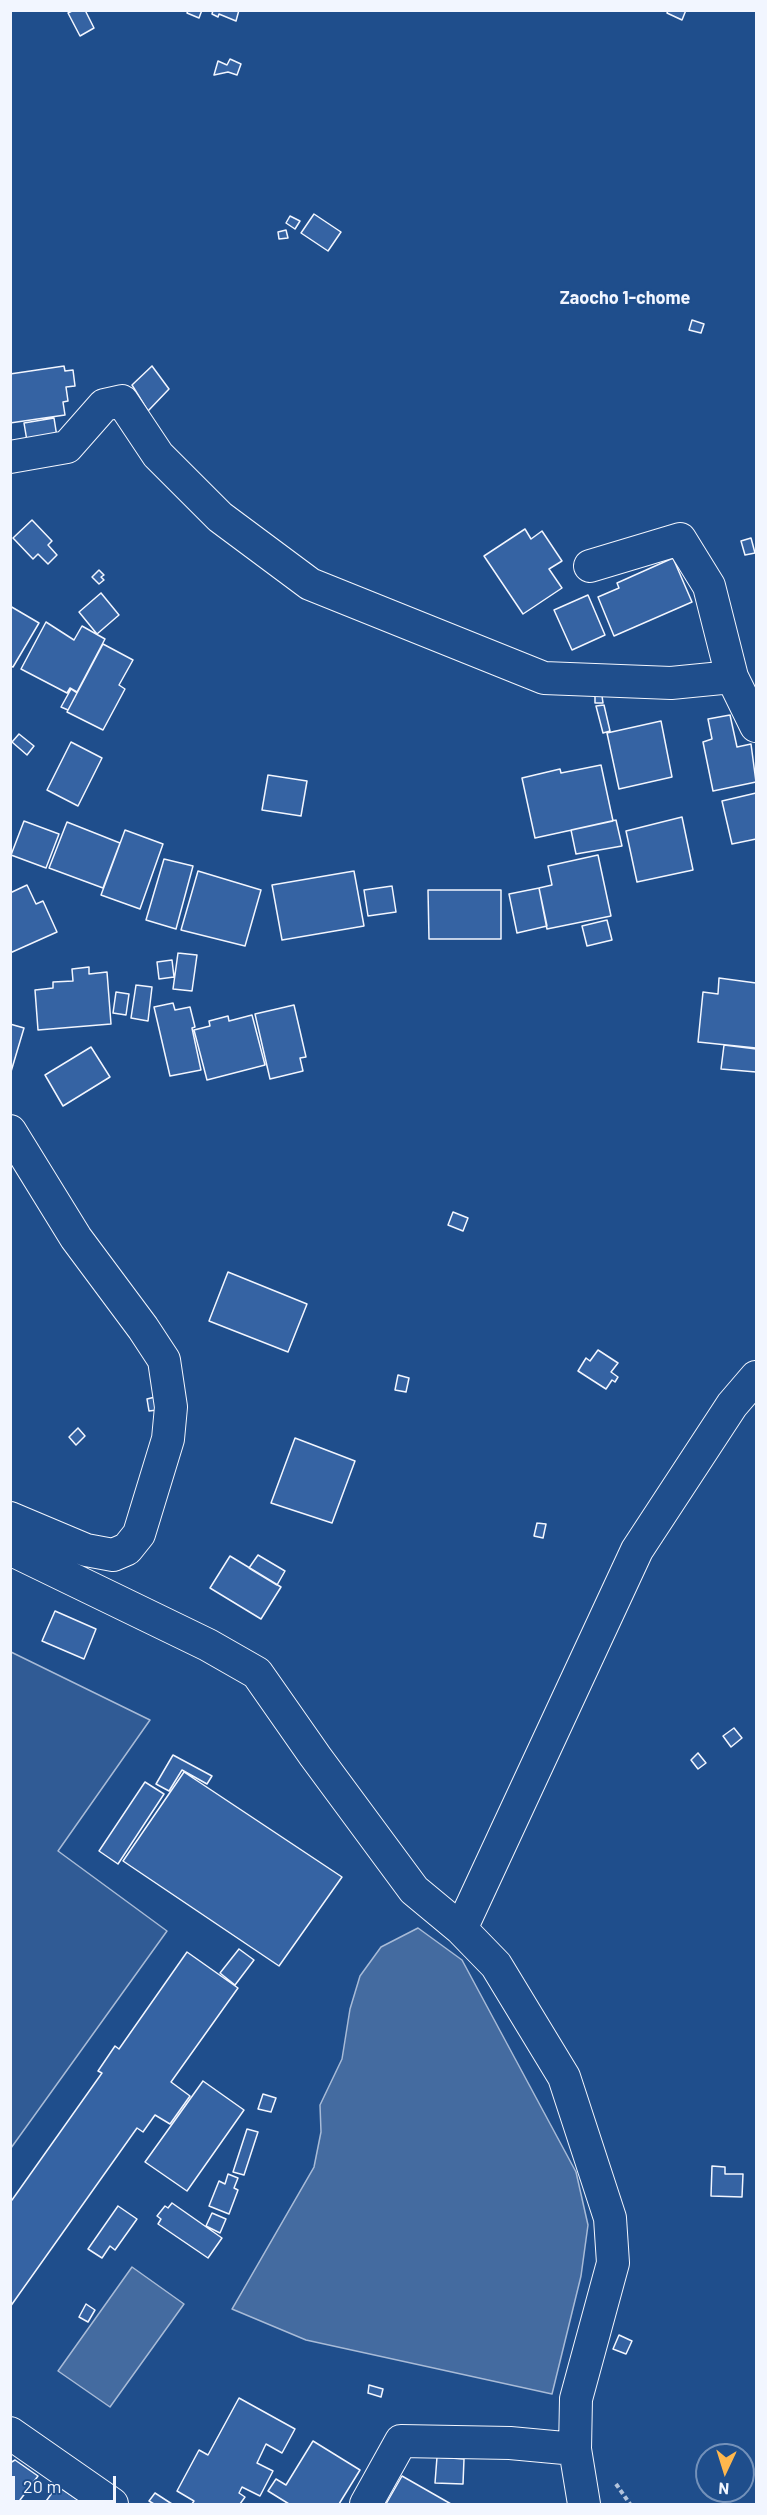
<!DOCTYPE html>
<html>
<head>
<meta charset="utf-8">
<style>
  body { margin:0 }
  #map { position:relative; width:767px; height:2515px; overflow:hidden; background:#1f4e8c; font-family:Barlow,sans-serif }
  canvas { display:block }
  .frame { position:absolute; inset:0; border:12px solid #f2f6ff; pointer-events:none }
  .north { position:absolute; left:695px; top:2443px; width:60px; height:60px; box-sizing:border-box; background:#1f4e8c; border:2px solid #7391ba; border-radius:50%; rotate:184deg; font-size:16px; font-weight:700; line-height:24px; text-align:center; color:#f2f6ff }
  .north::after { content:''; display:block; margin:auto; width:21px; height:27px; background:#ffb74d; clip-path:polygon(50% 0,100% 100%,50% 72%,0 100%) }
  .scale { position:absolute; left:12px; top:2476px; width:104px; height:27px; box-sizing:border-box; border:3px solid #f2f6ff; border-top:0; padding-left:8px; font-size:18px; line-height:21px; white-space:nowrap; color:#f2f6ff; -webkit-text-stroke:4px #1f4e8c; paint-order:stroke }
</style>
</head>
<body>
<div id="map">
<canvas width="767" height="2515"></canvas>
<div class="frame"></div>
<div class="north">N</div>
<div class="scale">20 m</div>
</div>
<script>
const c = document.querySelector('canvas').getContext('2d');
c.lineJoin = 'round';
function fillPath(path, color) { c.fillStyle = color; c.fill(path, 'evenodd'); }
const toPath = rows => new Path2D(rows.map(r => 'M' + r).join(''));
function stroke(path, color, width, dash) { c.strokeStyle = color; c.lineWidth = width; c.lineCap = dash ? 'butt' : 'round'; c.setLineDash(dash || []); c.stroke(path); }
function drawText(font, color, halo, rows, align = 'center') {
  c.font = font + ' Barlow,sans-serif'; c.lineWidth = 4.5; c.setLineDash([]); c.textBaseline = 'middle'; c.strokeStyle = halo; c.fillStyle = color; for (const [text, x, y, turn = 0] of rows) {
    c.save(); c.translate(x, y); c.rotate((+turn || 0) * Math.PI / 180); c.textAlign = isNaN(turn) ? turn : align; if (halo) c.strokeText(text, 0, 0); c.fillText(text, 0, 0); c.restore();
  }
}
const built = toPath([
  [11,1652,150,1720,58,1851,167,1931,11,2148,11,1652]
]);
fillPath(built, '#305b95');
stroke(built, '#a8bbd7', 1.5);
const water = toPath([
  [418,1928,462,1960,576,2172,588,2225,581,2276,552,2394,306,2340,232,2309,314,2167,321,2132,320,2105,342,2059,350,2009,360,1976,381,1947,418,1928],
  [132,2267,184,2304,110,2407,58,2371,132,2267]
]);
fillPath(water, '#446ba0');
stroke(water, '#a8bbd7', 1.5);
const building = toPath([
  [74,10,85,10,94,28,80,36,68,13,74,10],
  [188,10,202,10,199,18,187,13,188,10],
  [213,10,239,10,236,21,219,14,218,17,212,14,213,10],
  [668,10,686,10,682,20,667,13,668,10],
  [230,59,241,64,237,75,228,72,214,75,218,61,227,65,230,59],
  [314,214,341,232,328,251,301,233,314,214],
  [290,216,300,221,295,229,286,223,290,216],
  [286,230,288,238,279,239,278,232,286,230],
  [692,320,704,324,701,333,689,330,692,320],
  [64,366,65,371,73,370,75,386,66,387,68,401,63,402,65,415,10,423,10,374,64,366],
  [152,366,169,389,148,411,132,385,152,366],
  [54,418,57,437,27,441,24,423,54,418],
  [32,520,52,541,48,545,57,555,48,564,38,554,33,559,13,538,32,520],
  [525,529,531,539,542,531,562,561,549,569,562,588,523,614,484,556,525,529],
  [751,538,755,553,745,555,741,541,751,538],
  [673,558,692,602,614,636,598,597,619,588,617,583,673,558],
  [99,570,104,575,101,577,104,580,99,584,92,577,99,570],
  [101,593,119,615,97,634,79,612,101,593],
  [588,595,605,635,572,650,554,610,588,595],
  [10,606,39,623,13,667,10,666,10,606],
  [46,622,74,640,82,626,105,639,77,692,70,688,67,693,21,669,46,622],
  [103,644,133,660,119,685,125,689,103,730,67,712,103,644],
  [71,689,77,693,68,710,61,707,71,689],
  [595,696,602,696,603,703,595,703,595,696],
  [604,705,610,731,603,733,596,706,604,705],
  [730,715,737,747,751,744,756,782,713,791,703,742,712,739,708,719,730,715],
  [661,721,672,777,619,789,607,733,661,721],
  [19,734,34,746,27,755,12,742,19,734],
  [71,742,102,758,78,806,47,790,71,742],
  [601,765,613,821,535,838,522,778,560,769,561,773,601,765],
  [268,775,307,781,301,816,262,810,268,775],
  [756,793,756,839,732,844,722,801,756,793],
  [682,817,693,870,637,882,626,831,682,817],
  [616,820,622,846,576,854,571,830,616,820],
  [24,821,59,834,46,868,11,855,24,821],
  [67,822,120,843,103,888,49,868,67,822],
  [125,830,163,844,140,909,101,895,125,830],
  [598,855,611,916,547,929,539,888,552,885,548,866,598,855],
  [164,859,193,866,176,929,146,920,164,859],
  [198,871,261,890,245,946,181,930,198,871],
  [354,871,364,926,282,940,272,885,354,871],
  [27,885,36,904,43,901,57,932,10,953,10,893,27,885],
  [392,886,396,912,368,916,364,890,392,886],
  [539,888,547,926,517,933,509,894,539,888],
  [428,890,501,890,501,939,429,939,428,890],
  [607,920,612,940,587,946,582,926,607,920],
  [178,953,197,955,192,991,173,989,178,953],
  [172,960,174,977,159,979,157,962,172,960],
  [89,967,89,974,107,972,111,1024,38,1030,35,990,53,988,53,982,73,981,72,969,89,967],
  [719,978,756,983,756,1048,698,1042,703,992,718,994,719,978],
  [136,985,152,987,148,1021,131,1018,136,985],
  [116,992,129,994,126,1015,113,1013,116,992],
  [173,1003,175,1010,190,1007,195,1027,192,1028,201,1070,170,1076,154,1007,173,1003],
  [294,1005,306,1057,300,1058,303,1071,270,1079,255,1014,294,1005],
  [252,1015,265,1065,207,1080,194,1030,210,1026,209,1021,228,1016,229,1021,252,1015],
  [10,1024,24,1028,10,1075,10,1024],
  [724,1045,756,1049,756,1072,721,1069,724,1045],
  [91,1047,110,1077,63,1106,45,1075,91,1047],
  [453,1212,468,1218,463,1231,448,1225,453,1212],
  [228,1272,307,1304,288,1352,209,1321,228,1272],
  [598,1350,618,1363,611,1372,618,1377,615,1382,612,1380,606,1389,578,1371,586,1358,590,1361,598,1350],
  [398,1375,409,1378,406,1392,395,1390,398,1375],
  [155,1397,157,1410,149,1411,147,1399,155,1397],
  [78,1428,85,1436,76,1445,69,1437,78,1428],
  [295,1438,355,1461,332,1523,271,1503,295,1438],
  [537,1523,546,1524,543,1538,534,1536,537,1523],
  [258,1555,285,1571,277,1585,249,1568,258,1555],
  [230,1556,281,1587,261,1619,210,1588,230,1556],
  [55,1611,96,1629,84,1659,42,1641,55,1611],
  [734,1728,742,1738,731,1747,723,1736,734,1728],
  [698,1753,706,1763,698,1769,691,1760,698,1753],
  [173,1755,212,1776,207,1784,182,1770,169,1791,156,1784,173,1755],
  [184,1772,342,1877,279,1966,123,1861,184,1772],
  [145,1782,164,1794,118,1864,99,1851,145,1782],
  [239,1949,254,1960,235,1985,220,1973,239,1949],
  [187,1952,238,1988,171,2082,190,2096,170,2124,155,2115,143,2132,137,2128,10,2307,10,2198,12,2200,102,2073,98,2071,115,2046,119,2049,187,1952],
  [203,2081,244,2110,187,2191,145,2162,203,2081],
  [263,2094,276,2098,271,2112,258,2109,263,2094],
  [247,2129,258,2132,244,2175,233,2172,247,2129],
  [712,2166,725,2167,725,2174,743,2174,742,2197,711,2196,712,2166],
  [228,2174,238,2178,234,2188,238,2190,229,2214,209,2206,219,2181,225,2184,228,2174],
  [172,2203,222,2238,208,2258,158,2224,161,2219,157,2216,165,2206,168,2208,172,2203],
  [118,2206,137,2219,115,2250,110,2246,102,2258,88,2249,118,2206],
  [212,2213,226,2219,220,2233,206,2226,212,2213],
  [86,2304,95,2310,88,2322,79,2317,86,2304],
  [619,2335,632,2341,626,2354,613,2349,619,2335],
  [369,2385,383,2389,381,2397,368,2393,369,2385],
  [239,2398,295,2429,282,2453,266,2444,257,2463,273,2471,260,2496,242,2487,239,2493,245,2497,240,2504,192,2504,194,2501,177,2491,199,2450,208,2455,239,2398],
  [313,2441,360,2470,339,2504,289,2504,268,2491,276,2479,286,2485,313,2441],
  [437,2457,464,2459,463,2484,435,2483,437,2457],
  [15,2460,38,2476,17,2504,10,2504,10,2463,15,2460],
  [402,2476,451,2504,386,2504,402,2476],
  [57,2486,84,2504,44,2504,57,2486],
  [155,2493,172,2504,154,2504,149,2501,155,2493]
]);
fillPath(building, '#3563a3');
stroke(building, '#f2f6ff', 1.5);
const street = toPath([
  [10,457,67,447,104,405,122,401,158,455,220,517,310,584,544,678,671,683,732,677],
  [590,566,680,539,709,586,732,677,756,726],
  [10,1131,76,1238,143,1328,164,1360,171,1407,168,1439,139,1534,127,1549,113,1555,86,1550,10,1518],
  [10,1549,208,1645,257,1673,315,1756,414,1890,461,1929,496,1965,564,2077,610,2218,613,2263,576,2399,575,2449,584,2504],
  [461,1929,637,1550,732,1405,756,1377],
  [10,2433,112,2504],
  [366,2504,401,2441,510,2443,575,2449]
]);
stroke(street, '#f2f6ff', 34);
stroke(toPath([
  [616,2484,630,2504]
]), '#b3c4dc', 4, [4.5, 3]);
stroke(street, '#1f4e8c', 32);
drawText('bold 18px', '#f2f6ff', '#1f4e8c', [
  ["Zaocho 1-chome",625,298]
]);
</script>
</body>
</html>
